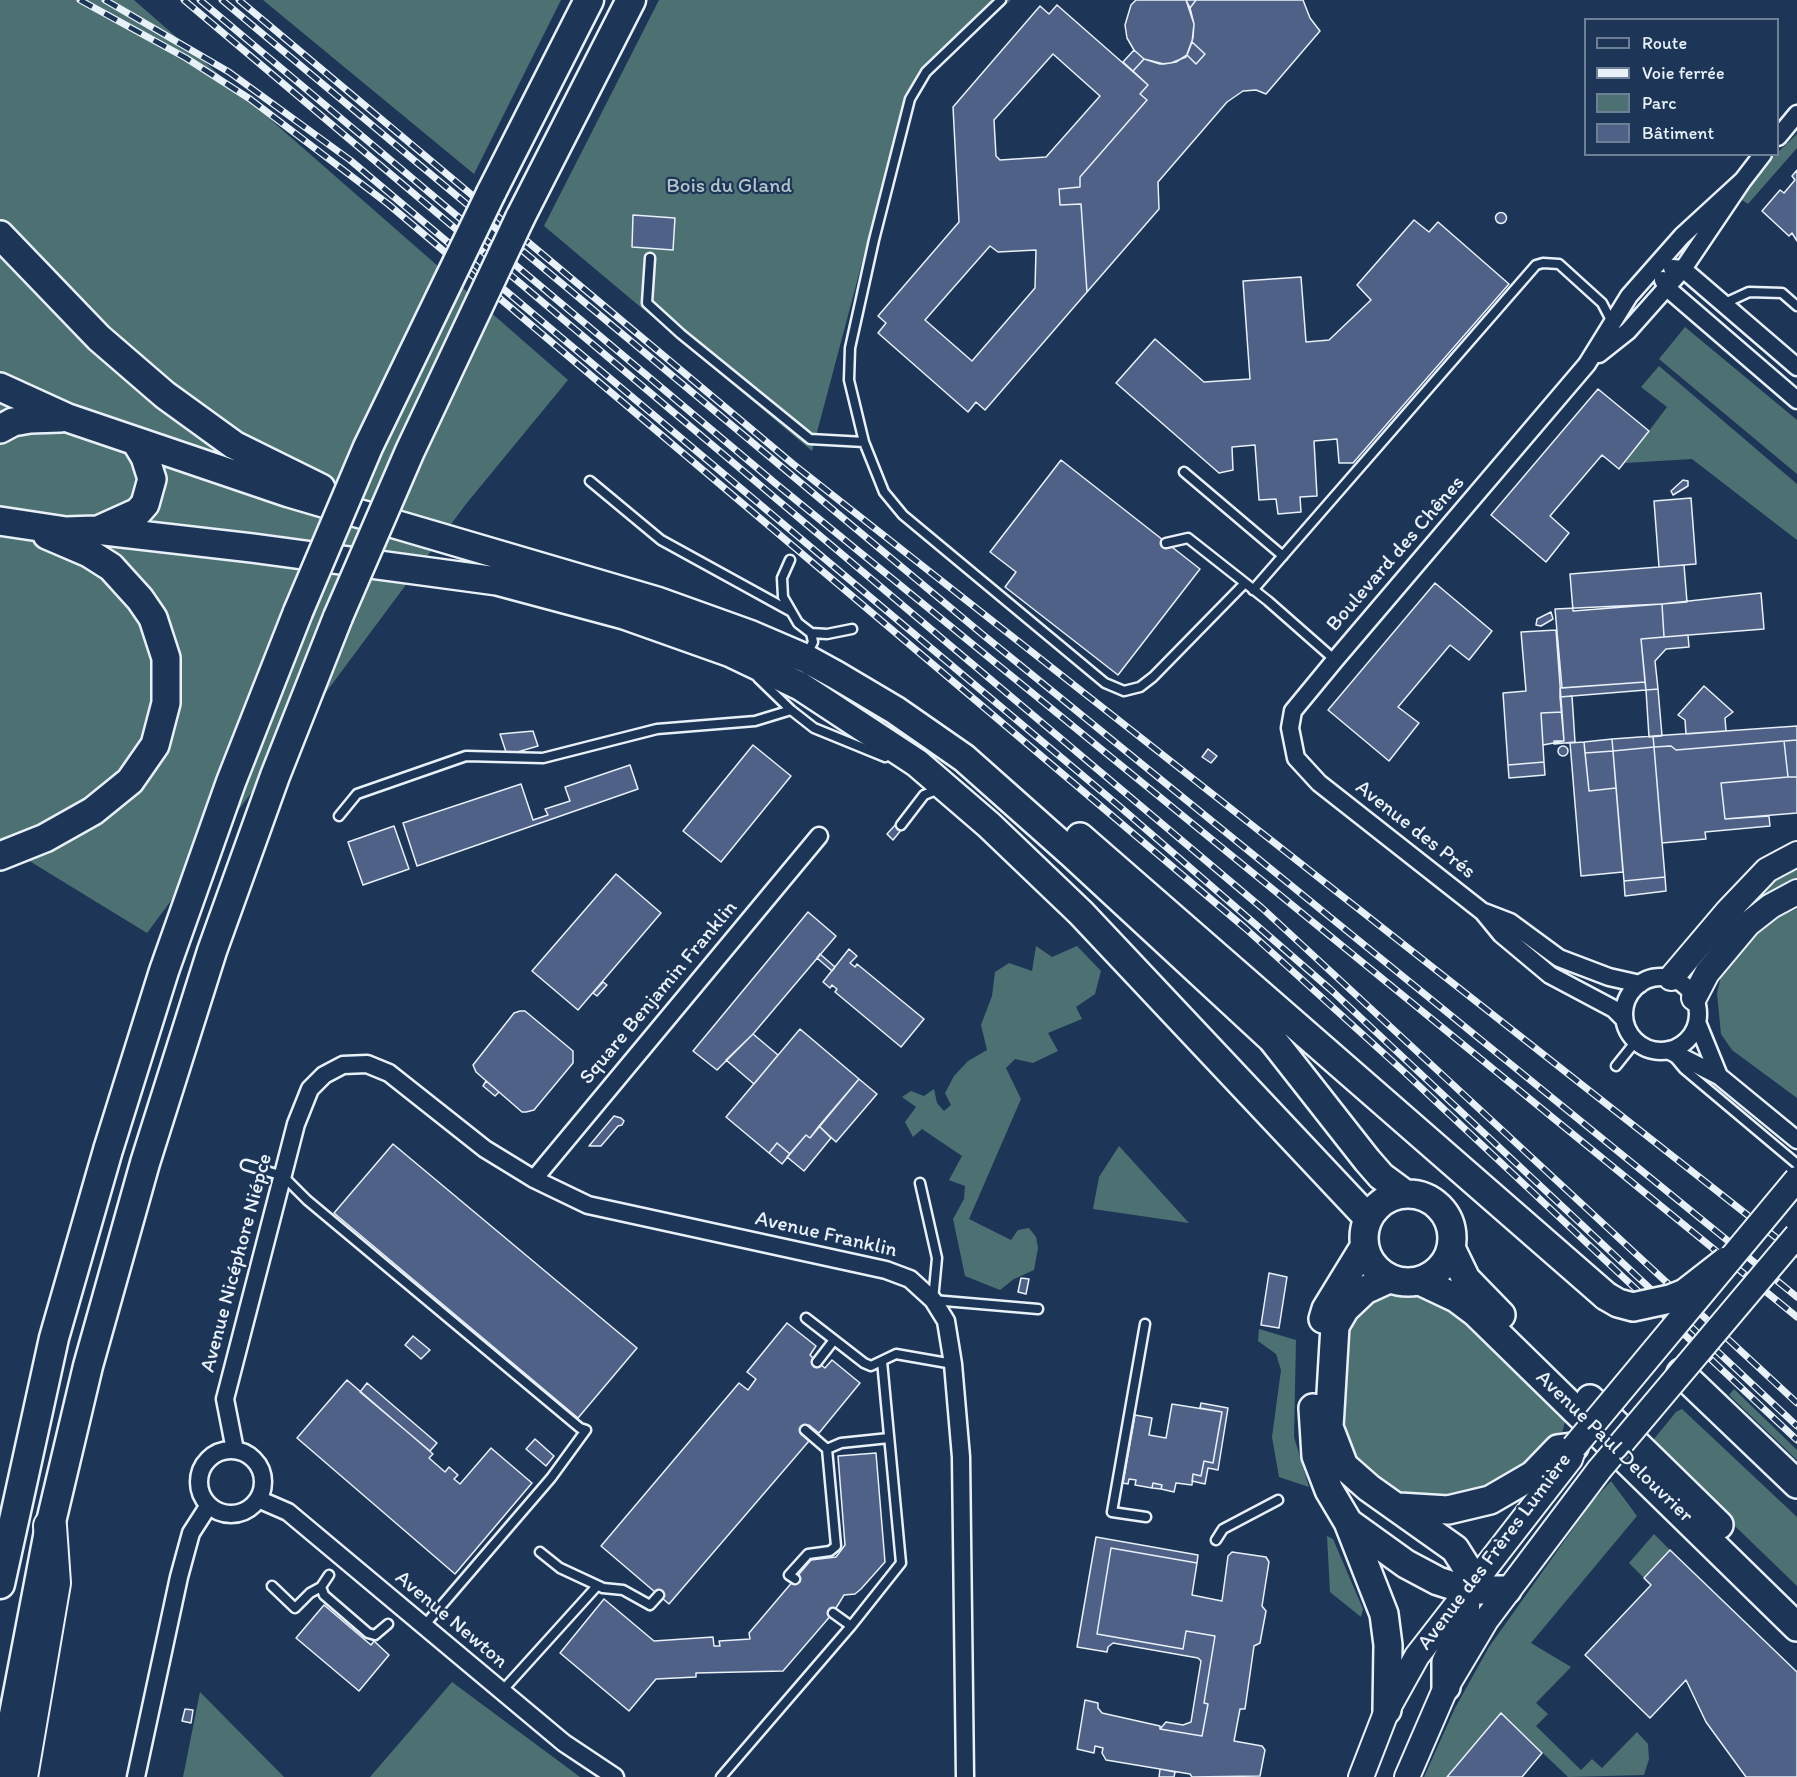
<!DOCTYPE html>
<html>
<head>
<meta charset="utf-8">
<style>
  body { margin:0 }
  #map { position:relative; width:1797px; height:1777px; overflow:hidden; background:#1d3557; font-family:Itim,sans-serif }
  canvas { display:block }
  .legend { position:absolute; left:1584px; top:18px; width:195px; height:138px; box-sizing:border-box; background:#1d3557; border:2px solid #6e8097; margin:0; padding:8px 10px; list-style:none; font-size:18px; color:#e8f1f8 }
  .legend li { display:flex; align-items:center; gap:12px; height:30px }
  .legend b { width:30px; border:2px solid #6e8097 }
</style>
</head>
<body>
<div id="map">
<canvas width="1797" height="1777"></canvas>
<ul class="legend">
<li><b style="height:8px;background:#1d3557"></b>Route</li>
<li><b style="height:8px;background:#e8f1f8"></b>Voie ferrée</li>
<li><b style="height:16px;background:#4d7173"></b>Parc</li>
<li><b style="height:16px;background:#506188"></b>Bâtiment</li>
</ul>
</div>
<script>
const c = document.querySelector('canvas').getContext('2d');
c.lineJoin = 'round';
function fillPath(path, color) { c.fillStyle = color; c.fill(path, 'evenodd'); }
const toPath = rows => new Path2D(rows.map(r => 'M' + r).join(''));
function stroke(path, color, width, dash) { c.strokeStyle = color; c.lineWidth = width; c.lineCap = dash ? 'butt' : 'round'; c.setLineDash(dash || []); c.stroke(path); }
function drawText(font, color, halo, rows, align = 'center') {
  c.font = font + ' Itim,sans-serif'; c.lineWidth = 4.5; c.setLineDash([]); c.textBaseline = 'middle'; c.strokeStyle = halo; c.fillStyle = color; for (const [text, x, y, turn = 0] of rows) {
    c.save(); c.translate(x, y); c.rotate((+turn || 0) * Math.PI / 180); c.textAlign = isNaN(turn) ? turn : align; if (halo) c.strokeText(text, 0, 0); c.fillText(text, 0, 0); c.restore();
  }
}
fillPath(toPath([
  [0,0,134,0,568,380,466,504,147,933,0,843],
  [263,0,561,0,474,174],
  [659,0,1011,0,906,97,812,451,544,226],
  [1797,134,1797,148,1748,204,1742,200,1757,172],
  [1685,327,1797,420,1797,474,1659,359],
  [1659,366,1797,484,1797,540,1692,459,1625,463,1667,407,1641,387],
  [1797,865,1797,878,1757,900,1704,959,1698,955,1755,892],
  [1797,909,1797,1098,1732,1050,1721,1034,1717,993,1721,976,1738,950,1755,932,1780,916],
  [1036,946,1052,957,1077,946,1101,971,1095,994,1076,1007,1082,1019,1048,1033,1058,1051,1033,1063,1015,1059,1006,1068,1021,1099,969,1219,1011,1240,1018,1230,1029,1228,1036,1237,1038,1248,1034,1270,1014,1279,1000,1290,965,1276,953,1219,964,1199,965,1186,949,1180,962,1156,922,1129,913,1137,905,1122,916,1107,902,1097,911,1091,924,1096,934,1089,937,1103,944,1111,951,1105,945,1093,954,1076,968,1061,987,1050,981,1025,992,996,995,972,1009,963,1032,971],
  [1119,1146,1189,1223,1093,1209,1099,1177],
  [1385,1292,1423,1293,1454,1309,1566,1418,1561,1437,1514,1479,1482,1494,1413,1499,1380,1488,1343,1446,1341,1339,1348,1319],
  [1259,1329,1296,1340,1294,1437,1309,1487,1279,1477,1272,1437,1281,1370,1276,1354,1258,1341],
  [1734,1389,1797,1450,1797,1460,1729,1395],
  [1682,1409,1797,1517,1797,1586,1650,1444,1676,1412],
  [1611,1481,1637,1516,1531,1643,1571,1667,1536,1703,1548,1714,1536,1726,1581,1770,1592,1759,1602,1768,1637,1732,1648,1744,1649,1759,1644,1775,1568,1777,1501,1713,1447,1777,1424,1777,1455,1708,1489,1647,1592,1502],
  [1654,1534,1670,1550,1644,1578,1629,1563],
  [1327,1536,1333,1539,1363,1609,1361,1617,1330,1592],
  [452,1682,580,1777,370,1777],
  [200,1692,284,1777,183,1777]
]), '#4d7173');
const building = toPath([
  [1136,0,1186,0,1194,24,1193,38,1186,57,1171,63,1160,64,1144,59,1134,50,1127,38,1125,25,1131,5,1136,0],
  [1186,0,1196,0,1190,8,1186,0],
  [1196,0,1303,0,1310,18,1320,31,1266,94,1256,90,1243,91,1227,102,1158,182,1159,209,1087,292,1081,204,1060,205,1059,189,1080,187,1080,177,1147,100,1140,94,1148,85,1133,71,1144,59,1164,64,1176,62,1187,55,1196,64,1205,54,1192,42,1194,24,1190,8,1196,0],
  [1057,5,1148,85,1140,94,1147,100,1080,177,1080,187,1059,189,1060,205,1081,204,1087,292,985,410,976,402,968,412,878,333,886,323,878,316,959,222,953,107,1040,6,1049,14,1057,5],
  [1053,54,1100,96,1046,157,1000,160,996,156,994,120,1053,54],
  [990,246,998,252,1036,250,1035,288,972,361,925,320,990,246],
  [1192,42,1205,54,1196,64,1187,55,1192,42],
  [1134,50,1144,59,1133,71,1123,62,1134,50],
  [1797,170,1797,241,1792,233,1789,236,1762,211,1780,190,1784,193,1795,180,1792,176,1797,170],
  '1495.5 218a5.5 5.5 0 1 1 11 0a5.5 5.5 0 1 1-11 0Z',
  [633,215,675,218,673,250,632,247,633,215],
  [1414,220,1429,232,1438,222,1509,284,1353,463,1339,463,1337,439,1314,441,1317,496,1300,497,1301,512,1278,514,1276,499,1259,500,1255,445,1232,447,1233,470,1219,473,1116,383,1155,339,1204,382,1250,379,1243,281,1301,277,1306,342,1329,340,1371,300,1357,285,1414,220],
  [1598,389,1649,431,1619,469,1602,455,1550,516,1569,533,1546,562,1491,515,1598,389],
  [1061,460,1200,569,1118,675,1005,587,1016,572,990,552,1061,460],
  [1683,480,1688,481,1688,486,1673,495,1671,491,1683,480],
  [1691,498,1696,564,1659,567,1654,501,1691,498],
  [1684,565,1687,602,1573,611,1570,574,1684,565],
  [1435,583,1492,631,1469,660,1450,645,1398,707,1419,723,1389,761,1328,710,1435,583],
  [1761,593,1764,629,1664,637,1662,604,1761,593],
  [1662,604,1664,637,1641,639,1645,682,1562,688,1555,609,1662,604],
  [1551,612,1553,619,1541,626,1536,625,1537,619,1551,612],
  [1556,630,1562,712,1541,713,1544,762,1508,765,1503,693,1526,691,1521,632,1556,630],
  [1688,635,1689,647,1666,649,1655,661,1658,689,1646,690,1641,639,1688,635],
  [1645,682,1646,690,1560,697,1560,688,1645,682],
  [1704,686,1733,712,1725,718,1726,731,1686,734,1685,720,1678,715,1704,686],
  [1658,689,1662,736,1649,737,1646,690,1658,689],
  [1572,696,1575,742,1554,744,1554,741,1564,741,1560,697,1572,696],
  [1562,712,1564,741,1543,745,1541,713,1562,712],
  [1797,726,1797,740,1676,750,1671,746,1654,747,1653,736,1797,726],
  [533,731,538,746,507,755,500,734,533,731],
  [1653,736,1654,747,1613,751,1612,739,1653,736],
  [1612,739,1613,751,1585,753,1584,742,1612,739],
  [1797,740,1797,777,1788,777,1784,741,1797,740],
  [1784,741,1788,777,1721,783,1725,819,1769,816,1770,826,1705,832,1706,839,1662,843,1654,747,1671,746,1676,750,1784,741],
  [1584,742,1589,791,1616,788,1623,872,1581,876,1570,743,1584,742],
  [753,745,791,776,721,862,683,831,753,745],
  '1558 751a5 5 0 1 1 10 0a5 5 0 1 1-10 0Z',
  [1654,747,1665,877,1624,881,1613,751,1654,747],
  [1208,749,1217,756,1211,763,1202,757,1208,749],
  [1613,751,1616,788,1589,791,1585,753,1613,751],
  [1544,762,1545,775,1509,778,1508,765,1544,762],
  [630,765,638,789,417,866,403,823,521,784,533,820,548,815,545,809,570,801,565,787,630,765],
  [1788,777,1797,777,1797,813,1725,819,1721,783,1788,777],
  [896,824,902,829,893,840,887,834,896,824],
  [394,826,409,869,363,885,348,842,394,826],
  [616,874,661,913,578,1010,532,971,616,874],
  [1665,877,1666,891,1625,896,1624,881,1665,877],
  [808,912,836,936,753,1034,717,1070,693,1051,808,912],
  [849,949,857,956,850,963,855,967,857,964,924,1019,901,1047,835,992,837,989,832,985,830,988,823,982,849,949],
  [820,954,835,967,832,971,817,958,820,954],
  [603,982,607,985,597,996,593,993,603,982],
  [520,1011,525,1011,573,1051,573,1063,534,1110,526,1112,522,1112,476,1072,473,1065,514,1013,520,1011],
  [800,1029,859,1079,810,1138,806,1135,790,1154,777,1143,769,1153,726,1117,800,1029],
  [753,1034,778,1055,754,1084,726,1060,753,1034],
  [859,1079,877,1094,836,1142,819,1126,859,1079],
  [486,1081,499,1092,495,1096,483,1086,486,1081],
  [614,1116,621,1118,624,1121,622,1125,618,1126,601,1146,589,1146,614,1116],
  [819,1126,831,1138,804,1171,787,1157,806,1135,810,1138,819,1126],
  [777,1143,790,1154,782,1164,769,1153,777,1143],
  [393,1144,637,1348,578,1418,334,1213,393,1144],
  [1269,1273,1287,1277,1279,1328,1261,1325,1269,1273],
  [1021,1278,1029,1279,1026,1294,1018,1292,1021,1278],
  [787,1323,816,1346,810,1355,817,1362,825,1368,832,1360,860,1383,819,1433,809,1425,801,1434,809,1441,669,1604,601,1546,739,1383,748,1390,756,1379,747,1372,787,1323],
  [413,1336,430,1350,421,1359,405,1345,413,1336],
  [347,1380,433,1454,429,1458,445,1472,449,1467,458,1475,454,1479,460,1484,491,1448,532,1483,455,1574,297,1438,347,1380],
  [367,1383,437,1443,430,1451,360,1392,367,1383],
  [1201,1403,1228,1408,1218,1470,1208,1468,1205,1484,1192,1481,1193,1474,1201,1476,1204,1461,1213,1463,1222,1412,1200,1408,1201,1403],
  [1172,1404,1222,1412,1213,1463,1204,1461,1201,1476,1193,1474,1192,1485,1176,1483,1174,1492,1161,1489,1162,1485,1153,1483,1152,1488,1135,1485,1136,1480,1129,1479,1128,1484,1123,1483,1135,1415,1152,1418,1149,1435,1166,1438,1172,1404],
  [535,1439,554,1456,546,1466,526,1449,535,1439],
  [876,1453,885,1562,861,1589,855,1594,844,1595,833,1613,783,1671,696,1673,696,1677,656,1679,629,1711,560,1653,604,1599,654,1641,713,1637,714,1646,720,1646,719,1641,750,1639,749,1633,811,1560,836,1557,845,1545,838,1456,876,1453],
  [1153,1483,1162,1485,1161,1489,1152,1488,1153,1483],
  [1096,1537,1198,1555,1197,1563,1111,1548,1097,1634,1183,1649,1186,1631,1215,1636,1204,1703,1208,1704,1202,1736,1160,1729,1166,1722,1183,1725,1191,1722,1201,1661,1198,1658,1113,1643,1108,1647,1107,1652,1077,1647,1096,1537],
  [1111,1548,1197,1563,1192,1595,1222,1601,1228,1556,1232,1552,1266,1557,1269,1562,1262,1606,1266,1611,1260,1643,1254,1646,1245,1709,1240,1709,1234,1741,1262,1746,1265,1750,1260,1776,1192,1777,1190,1774,1106,1760,1102,1753,1103,1748,1095,1746,1094,1753,1077,1749,1085,1700,1098,1703,1098,1708,1102,1713,1160,1726,1160,1729,1202,1736,1208,1704,1204,1703,1215,1636,1186,1631,1183,1649,1097,1634,1111,1548],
  [1670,1550,1797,1672,1797,1777,1746,1777,1706,1722,1686,1680,1650,1718,1585,1655,1651,1585,1644,1578,1670,1550],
  [324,1605,371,1645,374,1641,389,1655,359,1691,296,1638,324,1605],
  [185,1709,193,1710,191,1723,182,1721,185,1709],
  [1501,1713,1542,1753,1522,1777,1447,1777,1501,1713],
  [1160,1769,1175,1772,1174,1777,1159,1777,1160,1769]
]);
fillPath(building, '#506188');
stroke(building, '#e8f1f8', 1.5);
const service = toPath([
  [1001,0,926,72,910,99,874,240,850,348,849,380,864,442,884,492,903,515,1105,683,1124,691,1140,687,1153,677,1244,584],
  [650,258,647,303,681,334,810,439,864,442],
  [1723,304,1749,292,1782,293,1797,306],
  [1184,472,1283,556],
  [590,481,661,540,790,611],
  [1166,543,1188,538,1268,601,1335,660],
  [790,560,782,578,783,597,798,623,811,633,813,642,807,654],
  [1253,590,1536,265,1543,263,1559,264,1602,303,1613,324],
  [811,633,827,634,852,629],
  [758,678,791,710,814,728,885,757],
  [339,816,357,794,466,756,543,758,657,729,755,721,791,710],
  [901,825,924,795,939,789],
  [1674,1057,1684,1069,1797,1164],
  [1616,1066,1636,1041],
  [246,1165,283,1176,307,1200,580,1428,586,1430,551,1478,423,1627],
  [920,1183,937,1258,933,1300,1038,1309],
  [806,1318,864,1363,871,1366,896,1354,953,1364],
  [1145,1324,1112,1512,1146,1517],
  [817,1362,834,1340],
  [827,1449,841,1443,889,1438],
  [1216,1540,1223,1529,1278,1500],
  [540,1552,560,1568,603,1588,623,1590,650,1605,659,1595],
  [329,1575,321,1587,324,1595,368,1633,375,1635,388,1624],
  [795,1579,789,1575,808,1554,830,1551,836,1546,827,1449,805,1430],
  [272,1586,295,1608,310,1593,321,1587],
  [833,1613,851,1626,901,1563,882,1361],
  [502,1691,597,1586],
  [721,1777,851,1626]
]);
const minor = toPath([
  [1778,137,1797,114],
  [1672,268,1683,269,1797,367],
  [1663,280,1667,288,1797,400],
  [1599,354,1628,331,1683,269,1743,180,1763,154],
  [1484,912,1510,922,1559,958,1609,977,1640,984],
  '1624 1014a37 37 0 1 1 74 0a37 37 0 1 1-74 0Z',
  [1624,1019,1614,1009,1550,975,1501,934,1483,912,1319,783,1296,758,1290,728,1293,711,1335,660,1587,364,1629,296,1682,236,1743,180],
  [1697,1022,1719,1076],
  [1668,1050,1719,1076,1797,1140],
  [534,1179,819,836],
  [235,1450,225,1399,296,1124,310,1089,324,1075,343,1065,367,1064,389,1073,485,1149,534,1179,588,1205,886,1270,910,1279,933,1300,946,1321,953,1364,961,1457,965,1777],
  '199 1482a32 32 0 1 1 64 0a32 32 0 1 1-64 0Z',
  [258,1499,288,1512,564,1743,615,1777],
  [136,1777,179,1577,191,1533,209,1505]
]);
const secondary = toPath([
  [1671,978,1727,912,1767,870,1797,854],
  [1694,998,1707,973,1748,924,1771,906,1797,892],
  [1361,1777,1387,1710,1417,1656,1570,1459,1574,1447],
  [1407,1777,1446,1687,1486,1620,1599,1470]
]);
const primary = toPath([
  [0,235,99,338,165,395,234,445,321,488],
  [0,387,68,418,289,493,657,601,749,634,805,658,836,675,895,710,964,758,1072,854,1272,1039,1367,1160,1381,1176,1404,1193],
  [0,429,13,422,30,419,60,418],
  [0,521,66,531,96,530,252,548,497,581,624,615,731,653,800,686,917,763,989,825,1081,913,1368,1218],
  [98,530,138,512,145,504,152,479,145,457,136,442],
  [1080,837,1606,1296],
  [0,856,45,838,93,811,130,781,155,745,166,703,166,658,153,618,140,599,111,567,89,553,47,535],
  '1364 1238a44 44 0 1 1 88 0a44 44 0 1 1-88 0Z',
  [1451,1248,1466,1279,1501,1315],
  [1389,1279,1365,1290,1345,1309,1335,1326,1329,1427,1344,1466,1369,1488,1455,1549,1467,1568,1465,1622,1446,1662,1446,1687],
  [1420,1281,1456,1298,1476,1313,1797,1627],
  [1323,1319,1326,1309,1364,1247],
  [1681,1373,1797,1484],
  [1590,1399,1719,1525],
  [1313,1408,1316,1456,1329,1490,1348,1522,1384,1614,1388,1645,1387,1710],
  [1399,1507,1448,1510,1490,1500,1533,1475,1558,1449,1574,1447],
  [1349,1523,1406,1564,1438,1581,1466,1590,1507,1590]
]);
const trunk = toPath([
  [491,193,589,0],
  [520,218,631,0],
  [0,1584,54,1338,108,1150,164,971,231,782,298,612],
  [2,1777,50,1526,88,1366,145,1163,212,951,275,776,338,617]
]);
const motorway = toPath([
  [21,1777,54,1583,50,1526]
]);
stroke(service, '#e8f1f8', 13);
stroke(minor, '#e8f1f8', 21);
stroke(secondary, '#e8f1f8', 28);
stroke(primary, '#e8f1f8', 32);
stroke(trunk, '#e8f1f8', 33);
stroke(motorway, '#e8f1f8', 36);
stroke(service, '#1d3557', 8);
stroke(minor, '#1d3557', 16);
stroke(secondary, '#1d3557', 24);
stroke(primary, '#1d3557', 27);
stroke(trunk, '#1d3557', 28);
stroke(motorway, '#1d3557', 32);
const rail = toPath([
  [80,0,186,58,250,99,388,204,1245,928,1401,1069,1797,1440],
  [105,0,229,72,350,160,1119,806,1330,989,1797,1426],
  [184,0,1262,908,1797,1403],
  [200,0,775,483,1797,1317],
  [222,0,982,634,1797,1297],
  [239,0,793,464,1797,1254]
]);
stroke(rail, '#e8f1f8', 7);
stroke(rail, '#1d3557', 4.5, [14]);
const secondaryBridge = toPath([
  [1574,1447,1797,1179],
  [1599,1470,1797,1235]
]);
const primaryBridge = toPath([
  [1606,1296,1618,1303,1633,1307,1670,1299,1685,1293,1726,1261]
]);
const trunkBridge = toPath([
  [298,612,368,447,491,193],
  [338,617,410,451,520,218]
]);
stroke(secondaryBridge, '#e8f1f8', 28, []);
stroke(primaryBridge, '#e8f1f8', 32, []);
stroke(trunkBridge, '#e8f1f8', 33, []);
stroke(secondaryBridge, '#1d3557', 24);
stroke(primaryBridge, '#1d3557', 27);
stroke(trunkBridge, '#1d3557', 28);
drawText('21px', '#b2c4c9', '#1d3557', [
  ["Bois du Gland",729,187]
]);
drawText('21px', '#e8f1f8', '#1d3557', [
  ["Boulevard des Chênes",1396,554,-49],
  ["Avenue des Prés",1415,830,38],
  ["Square Benjamin Franklin",659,993,-50],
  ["Avenue Franklin",826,1235,13],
  ["Avenue Nicéphore Niépce",237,1263,-75],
  ["Avenue Paul Delouvrier",1614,1447,44],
  ["Avenue des Frères Lumière",1495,1552,-53],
  ["Avenue Newton",451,1620,40]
]);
</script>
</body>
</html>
